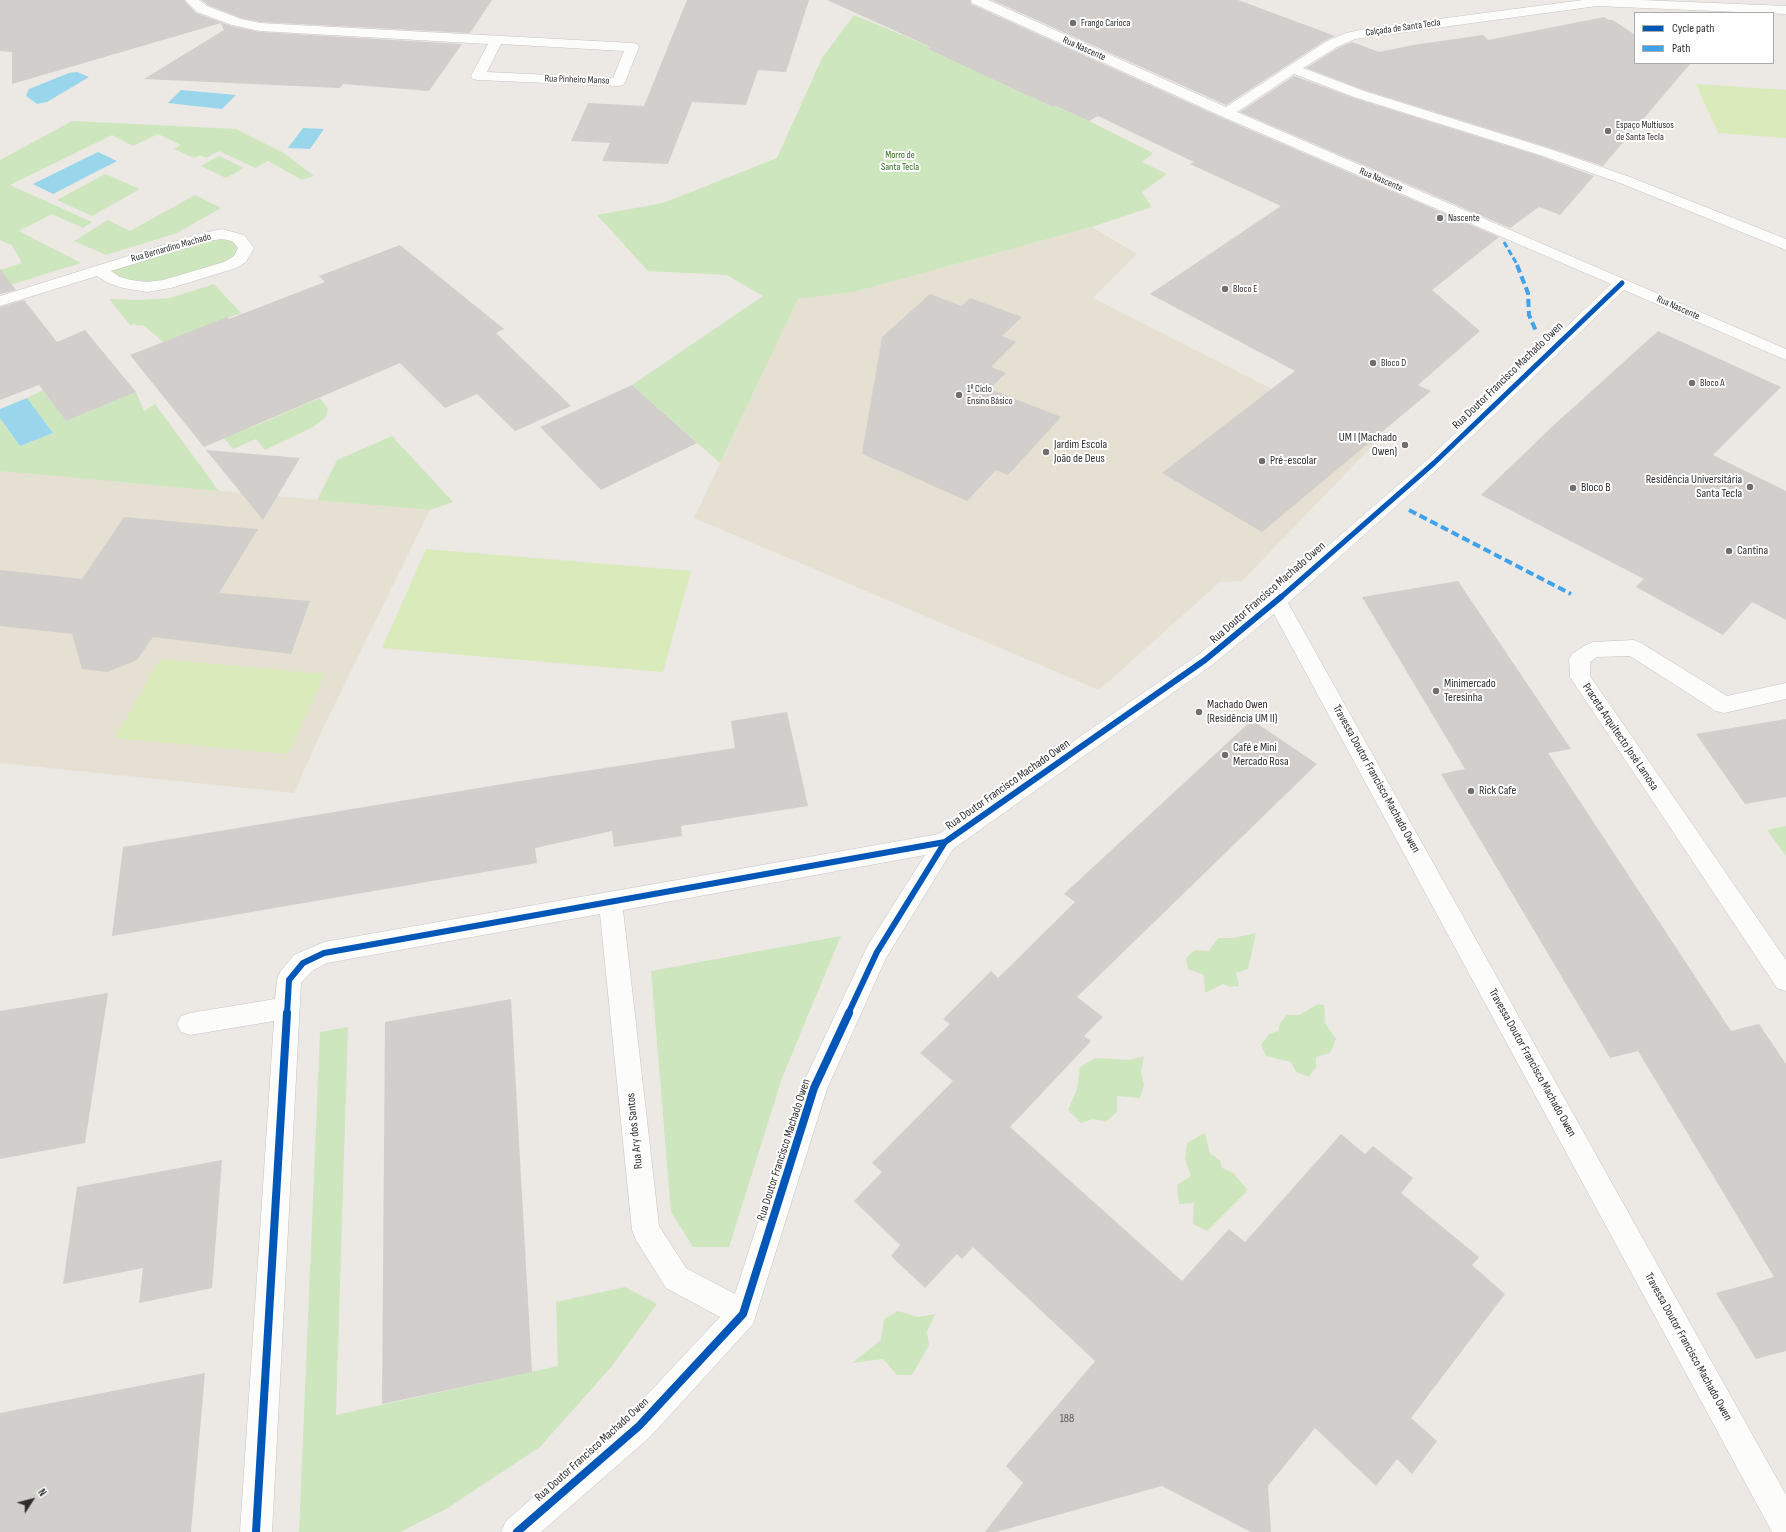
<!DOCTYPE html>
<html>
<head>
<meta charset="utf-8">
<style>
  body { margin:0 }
  #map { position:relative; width:1786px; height:1532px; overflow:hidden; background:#ece8e4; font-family:"Sofia Sans Condensed",sans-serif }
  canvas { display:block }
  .legend { position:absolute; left:1634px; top:12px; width:140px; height:52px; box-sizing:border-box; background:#fff; border:1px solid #ababab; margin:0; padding:5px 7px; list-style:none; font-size:12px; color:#2e2e2e }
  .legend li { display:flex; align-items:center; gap:8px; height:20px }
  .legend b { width:20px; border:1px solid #ababab }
  .north { position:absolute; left:12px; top:1480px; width:40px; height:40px; -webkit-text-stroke:3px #fff; paint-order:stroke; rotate:54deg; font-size:11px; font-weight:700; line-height:16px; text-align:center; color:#2e2e2e }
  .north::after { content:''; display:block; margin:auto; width:14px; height:18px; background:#2e2e2e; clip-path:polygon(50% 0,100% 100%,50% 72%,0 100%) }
</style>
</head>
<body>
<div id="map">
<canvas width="1786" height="1532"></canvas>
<ul class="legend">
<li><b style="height:5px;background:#0057b8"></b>Cycle path</li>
<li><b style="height:5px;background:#3ea3eb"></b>Path</li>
</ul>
<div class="north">N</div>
</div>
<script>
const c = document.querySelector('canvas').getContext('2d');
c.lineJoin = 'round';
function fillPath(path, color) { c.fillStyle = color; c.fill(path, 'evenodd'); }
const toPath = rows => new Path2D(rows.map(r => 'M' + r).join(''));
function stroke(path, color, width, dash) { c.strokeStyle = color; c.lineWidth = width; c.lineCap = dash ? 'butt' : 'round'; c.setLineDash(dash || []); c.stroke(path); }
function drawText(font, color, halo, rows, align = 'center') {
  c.font = font + ' "Sofia Sans Condensed",sans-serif'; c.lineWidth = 4; c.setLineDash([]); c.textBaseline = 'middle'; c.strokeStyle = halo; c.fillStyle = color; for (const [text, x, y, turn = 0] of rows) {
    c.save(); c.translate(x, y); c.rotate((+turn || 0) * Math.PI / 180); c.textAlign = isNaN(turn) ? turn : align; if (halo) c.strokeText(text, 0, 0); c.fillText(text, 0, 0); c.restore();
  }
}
fillPath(toPath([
  [1092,227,1137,254,1093,298,1376,442,1242,581,1220,582,1099,690,694,518,798,299,854,292],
  [0,471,430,510,323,728,294,793,0,763]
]), '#e6e0d3');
fillPath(toPath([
  [854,15,931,47,928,49,947,58,950,57,976,71,1034,96,1031,97,1053,107,1056,106,1089,121,1153,153,1142,162,1167,174,1142,192,1152,207,1092,227,854,292,798,299,720,463,632,385,763,296,727,275,648,271,597,215,663,203,777,158,822,58],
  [72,121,236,129,284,153,314,176,302,180,268,161,255,168,219,151,206,158,200,155,194,158,174,149,181,145,158,134,133,146,112,135,10,185,92,222,83,228,52,214,19,231,81,263,0,288,0,270,22,263,11,244,8,244,0,240,0,160],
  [219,156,244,168,226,178,201,166],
  [105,174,140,189,92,216,57,200],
  [195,195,221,208,177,233,106,255,74,241,108,220,130,231],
  [205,237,238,238,240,259,147,287,98,270],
  [214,284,241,313,163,342,143,325,138,326,135,324,130,325,109,299,138,300,170,298],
  [211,380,250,428,320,398,328,409,325,418,313,427,265,450,256,439,233,449,223,437,203,446,166,398],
  [43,390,66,421,136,392,144,411,155,404,219,491,0,471,0,418,20,446,53,433,27,398],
  [392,436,453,502,430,510,317,500,337,460],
  [1786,826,1786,856,1767,830],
  [1256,933,1248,969,1236,973,1239,986,1230,987,1223,984,1205,993,1204,975,1188,969,1186,958,1195,950,1209,951,1218,938,1233,938],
  [841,936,782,1078,729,1247,693,1247,671,1212,651,971],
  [1318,1004,1324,1005,1325,1023,1336,1039,1330,1053,1316,1057,1316,1067,1309,1077,1296,1072,1291,1062,1266,1056,1261,1045,1269,1034,1278,1031,1280,1023,1287,1015,1299,1015],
  [348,1027,336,1415,558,1366,556,1302,625,1287,657,1304,612,1366,540,1447,446,1509,400,1532,299,1532,320,1032],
  [1144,1056,1141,1072,1144,1085,1140,1098,1117,1096,1117,1112,1106,1122,1093,1119,1081,1123,1068,1110,1077,1089,1080,1067,1096,1058,1130,1060],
  [1205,1133,1210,1154,1220,1160,1222,1168,1233,1173,1248,1190,1207,1231,1193,1224,1194,1203,1179,1204,1177,1185,1191,1176,1185,1159,1187,1143],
  [898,1311,918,1317,935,1314,927,1332,929,1345,912,1375,897,1375,883,1359,852,1363,881,1340,884,1319]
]), '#cee6be');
fillPath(toPath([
  [1696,84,1786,90,1786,138,1718,133],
  [426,549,691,571,663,672,382,648],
  [160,659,325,674,288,754,115,738]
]), '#d9eabb');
fillPath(toPath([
  [77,72,89,77,47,102,37,104,26,96,29,89,69,73],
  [181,90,236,95,222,109,168,103],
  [303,128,324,129,310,149,288,148],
  [98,152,117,161,53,194,33,184],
  [27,398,53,433,20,446,0,418,0,409]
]), '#99d6ec');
fillPath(toPath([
  [0,0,184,0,196,13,231,26,260,32,462,44,429,91,343,84,340,88,144,79,224,30,221,23,12,84,12,52,0,51],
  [202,0,492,0,470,33,260,22,241,18,208,5],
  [687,0,809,0,786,72,758,70,746,105,692,102,668,164,602,161,610,143,571,141,588,103,644,106],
  [827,0,970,0,971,4,1220,117,1499,237,1432,290,1480,331,1418,385,1431,391,1262,532,1162,473,1295,371,1150,294,1281,206,1190,164,1194,162,1098,116,1089,121,1056,106,1053,107,928,49,931,47],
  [992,0,1238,0,1335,36,1326,40,1226,105],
  [1604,17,1609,20,1613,20,1635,35,1635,63,1691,63,1603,166,1550,148,1364,90,1306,68,1338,48,1352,42,1379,52,1413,45,1483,35,1488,40],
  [1294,76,1354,98,1540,156,1594,176,1560,215,1539,207,1510,228,1240,112],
  [400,245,504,329,496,333,571,406,515,431,477,394,445,408,400,363,204,447,130,355,227,317,229,319,325,282,319,276],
  [0,269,16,290,0,294],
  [930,294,962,306,970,298,1022,317,1002,336,1016,342,991,367,1006,373,990,389,1061,417,1008,475,996,470,967,501,862,454,882,337],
  [24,300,57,342,85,330,136,392,66,421,39,385,0,400,0,307],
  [1658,331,1781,387,1713,455,1786,491,1786,620,1752,602,1723,635,1636,587,1644,579,1481,495,1555,424],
  [632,385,697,443,601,490,540,427],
  [206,450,300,458,263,520],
  [124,517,258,529,219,593,310,601,291,654,153,637,137,660,107,672,82,669,72,634,0,626,0,570,82,579],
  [1458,581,1571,749,1548,753,1731,1031,1759,1024,1786,1064,1786,1351,1756,1359,1716,1293,1774,1277,1638,1051,1610,1058,1441,774,1465,769,1362,597],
  [787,712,808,806,681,826,682,836,614,847,612,831,535,848,537,863,112,936,123,847,533,779,735,748,731,721],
  [1786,719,1786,797,1745,804,1696,734],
  [1252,720,1317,764,1077,997,1103,1017,1084,1036,1091,1041,1010,1127,1182,1281,1229,1229,1245,1242,1341,1134,1365,1154,1373,1146,1413,1178,1401,1193,1479,1257,1472,1265,1505,1294,1411,1418,1437,1441,1412,1474,1397,1459,1376,1486,1315,1428,1268,1486,1271,1532,1251,1532,1162,1486,996,1532,985,1532,1023,1483,1006,1466,1095,1361,973,1247,962,1259,957,1254,925,1288,891,1256,900,1245,854,1201,882,1172,872,1163,953,1081,920,1053,950,1024,943,1019,991,971,998,978,1075,902,1064,894],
  [108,993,85,1143,0,1159,0,1011],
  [511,999,532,1372,382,1404,385,1022],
  [222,1160,212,1288,139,1303,143,1268,63,1284,77,1187],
  [205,1373,191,1532,0,1532,0,1413]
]), '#d1cecb');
const street = toPath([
  [185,0,199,0,207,6,241,19,260,23,632,43,637,44,639,47,625,82,623,85,618,86,478,80,473,79,471,76,488,44,260,31,232,25,197,12,185,0],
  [501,44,624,51,613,78,487,72,501,44],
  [971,0,988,0,1226,107,1327,41,1346,33,1370,28,1583,0,1641,0,1786,6,1786,14,1597,6,1355,39,1337,47,1303,68,1364,91,1550,149,1630,177,1786,239,1786,250,1620,183,1540,155,1354,97,1294,74,1237,112,1786,349,1786,360,1624,290,1440,467,1288,603,1786,1495,1786,1532,1772,1532,1274,614,1212,665,953,849,886,958,827,1089,753,1324,650,1437,541,1532,501,1532,506,1521,628,1415,720,1317,666,1288,636,1240,632,1230,600,914,327,963,312,971,301,983,272,1532,240,1532,274,1021,190,1035,181,1032,177,1024,181,1016,190,1013,275,999,277,980,280,972,294,955,324,942,939,834,1198,655,1270,596,1428,459,1611,284,1221,116,972,3,971,0],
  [925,855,868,945,801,1088,735,1294,686,1268,659,1226,623,910,925,855],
  [222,229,244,235,254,248,246,262,236,268,171,288,147,292,123,288,108,283,97,276,0,306,0,296,199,234,222,229],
  [222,239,232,241,238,248,234,256,224,262,163,280,147,282,131,280,120,277,111,271,208,241,222,239],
  [1634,640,1641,643,1727,696,1786,683,1786,699,1724,713,1716,711,1630,656,1597,657,1590,662,1590,676,1786,960,1786,991,1777,988,1570,677,1569,659,1572,654,1586,645,1593,642,1634,640]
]);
stroke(street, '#c5c4c5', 1);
fillPath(street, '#fcfcfb');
stroke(toPath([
  [1504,242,1518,266]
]), '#3ea3eb', 3, [6, 3]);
stroke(toPath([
  [1517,265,1528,293,1529,315,1536,331],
  [1409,510,1571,594]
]), '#3ea3eb', 4, [8, 4]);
stroke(toPath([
  [1280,598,1434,463,1622,283]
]), '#0057b8', 5);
stroke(toPath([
  [287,1014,289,980,303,963,324,953,945,842],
  [848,1014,877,952,945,842,1205,660,1281,597]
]), '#0057b8', 6);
stroke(toPath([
  [256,1532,287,1013],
  [517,1532,639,1426,743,1314,814,1088,849,1013]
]), '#0057b8', 8);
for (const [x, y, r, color] of [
  [1073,23,4,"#706f6e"],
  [1608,131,4,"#706f6e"],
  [1440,218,4,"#706f6e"],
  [1225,289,4,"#706f6e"],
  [1373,363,4,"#706f6e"],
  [1692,383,4,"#706f6e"],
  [959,395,4,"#706f6e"],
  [1405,445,4,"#706f6e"],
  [1046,452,4,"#706f6e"],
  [1262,461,4,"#706f6e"],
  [1750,487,4,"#706f6e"],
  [1573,488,4,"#706f6e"],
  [1729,551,4,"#706f6e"],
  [1436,691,4,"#706f6e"],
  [1199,712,4,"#706f6e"],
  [1225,755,4,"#706f6e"],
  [1471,791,4,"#706f6e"]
]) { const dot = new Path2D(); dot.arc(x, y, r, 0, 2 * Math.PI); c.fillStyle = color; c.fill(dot); stroke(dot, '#fff', 1.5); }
drawText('10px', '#2e2e2e', '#fff', [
  ["Frango Carioca",1081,23],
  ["Espaço Multiusos",1616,125],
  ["de Santa Tecla",1616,137],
  ["Nascente",1448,218],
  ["Bloco E",1233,289],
  ["Bloco D",1381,363],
  ["Bloco A",1700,383],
  ["1º Ciclo",967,389],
  ["Ensino Básico",967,401]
], 'left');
drawText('10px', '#2e2e2e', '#fff', [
  ["Calçada de Santa Tecla",1403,28,-8],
  ["Rua Nascente",1084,49,24],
  ["Rua Pinheiro Manso",577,80,2],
  ["Rua Nascente",1381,180,23],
  ["Rua Bernardino Machado",171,248,-16],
  ["Rua Nascente",1678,308,24]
]);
drawText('10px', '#2c6e1b', '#fff', [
  ["Morro de",900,155],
  ["Santa Tecla",900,167]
]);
drawText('12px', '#2e2e2e', '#fff', [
  ["Rua Doutor Francisco Machado Owen",1508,376,-44],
  ["Rua Doutor Francisco Machado Owen",1268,593,-41],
  ["Praceta Arquitecto José Lamosa",1620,737,56],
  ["Travessa Doutor Francisco Machado Owen",1376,779,61],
  ["Rua Doutor Francisco Machado Owen",1008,785,-35],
  ["Travessa Doutor Francisco Machado Owen",1532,1063,61],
  ["Rua Ary dos Santos",635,1131,-96],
  ["Rua Doutor Francisco Machado Owen",784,1150,-72],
  ["Travessa Doutor Francisco Machado Owen",1688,1347,61],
  ["Rua Doutor Francisco Machado Owen",592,1450,-42]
]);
drawText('12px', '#2e2e2e', '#fff', [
  ["UM I (Machado",1397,438,"right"],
  ["Owen)",1397,452,"right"],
  ["Jardim Escola",1054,445],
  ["João de Deus",1054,459],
  ["Pré-escolar",1270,461],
  ["Residência Universitária",1742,480,"right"],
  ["Santa Tecla",1742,494,"right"],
  ["Bloco B",1581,488],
  ["Cantina",1737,551],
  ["Minimercado",1444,684],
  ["Teresinha",1444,698],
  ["Machado Owen",1207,705],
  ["(Residência UM II)",1207,719],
  ["Café e Mini",1233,748],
  ["Mercado Rosa",1233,762],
  ["Rick Cafe",1479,791]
], 'left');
drawText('12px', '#585857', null, [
  ["188",1067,1419]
]);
</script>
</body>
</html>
